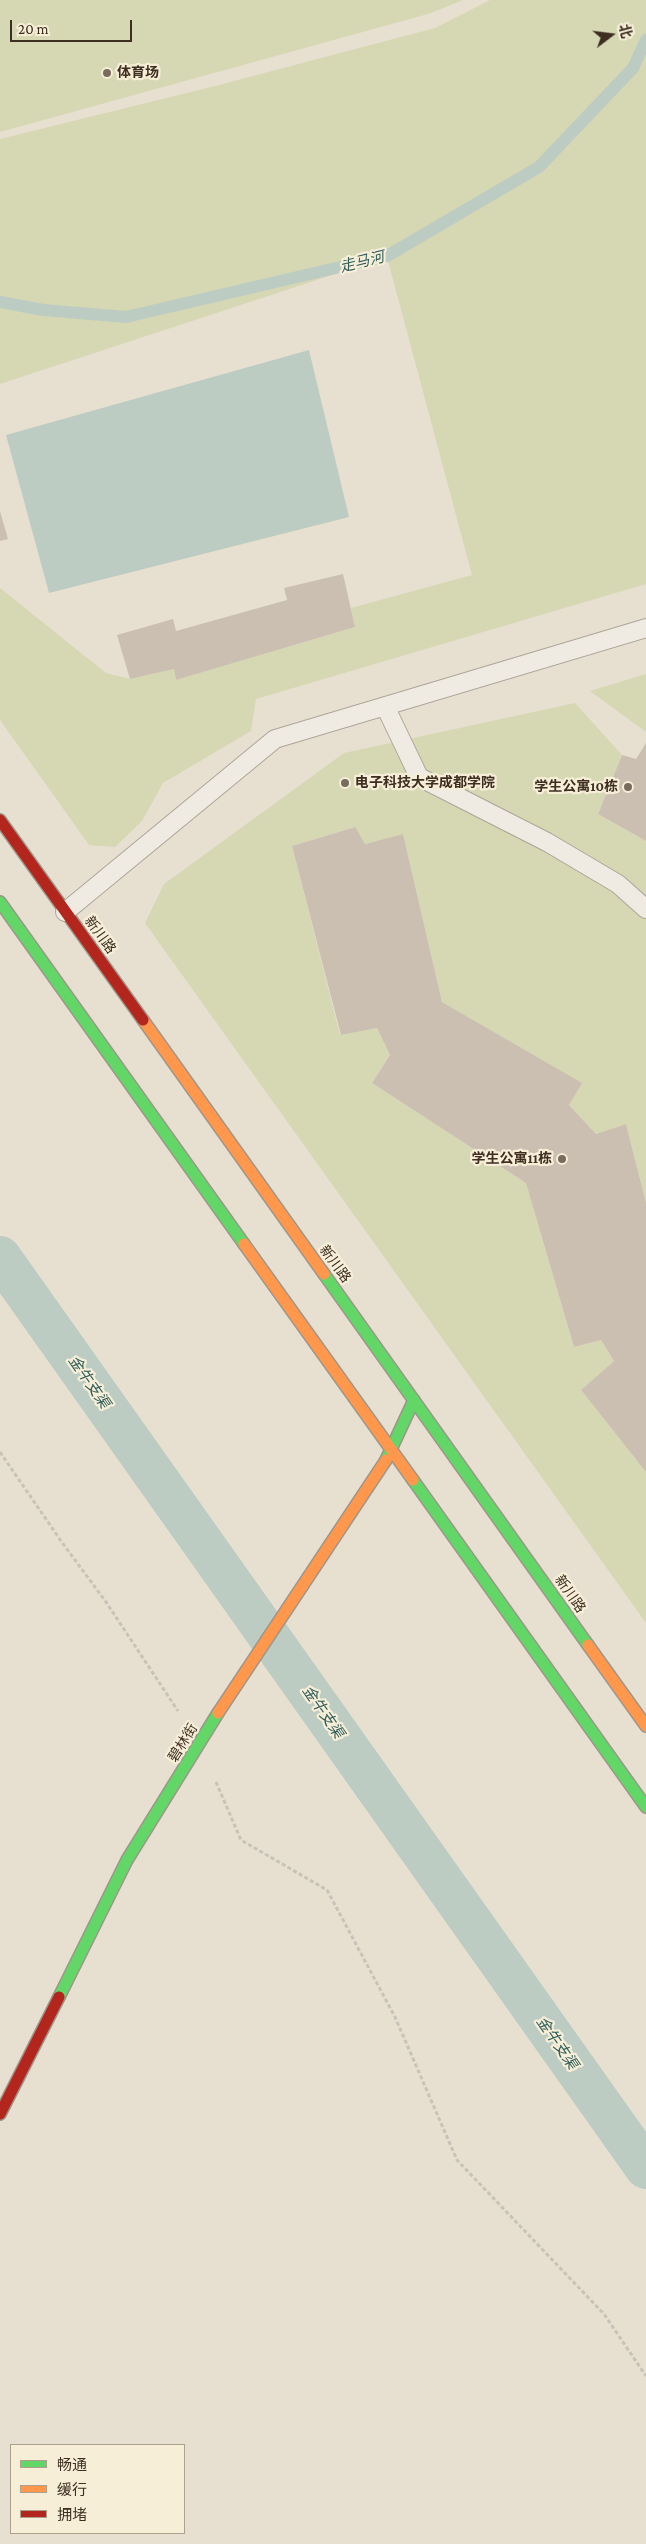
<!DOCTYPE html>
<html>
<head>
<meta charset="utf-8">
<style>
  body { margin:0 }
  #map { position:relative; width:646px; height:2544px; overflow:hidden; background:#e7e0d1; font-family:"Crimson Pro","Noto Sans SC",serif }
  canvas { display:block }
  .legend { position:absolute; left:10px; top:2444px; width:175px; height:90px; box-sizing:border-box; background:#f7eed8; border:1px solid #ada18e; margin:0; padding:6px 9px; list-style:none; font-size:15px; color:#3d2e20 }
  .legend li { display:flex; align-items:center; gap:10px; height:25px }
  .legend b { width:25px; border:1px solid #ada18e }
  .north { position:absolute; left:586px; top:10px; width:50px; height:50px; -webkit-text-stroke:4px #f7eed8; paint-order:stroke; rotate:75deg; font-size:14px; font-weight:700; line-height:20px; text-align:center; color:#3d2e20 }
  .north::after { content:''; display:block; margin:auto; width:18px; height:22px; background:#3d2e20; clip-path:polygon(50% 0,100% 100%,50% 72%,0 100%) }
  .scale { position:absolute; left:10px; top:20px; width:122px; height:22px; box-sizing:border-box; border:2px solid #3d2e20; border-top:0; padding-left:6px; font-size:15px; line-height:18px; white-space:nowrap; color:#3d2e20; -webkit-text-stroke:4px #f7eed8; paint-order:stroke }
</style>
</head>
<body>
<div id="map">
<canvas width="646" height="2544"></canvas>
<ul class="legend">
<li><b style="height:6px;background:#63d668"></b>畅通</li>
<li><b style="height:6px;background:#ff974d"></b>缓行</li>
<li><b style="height:6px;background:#b3261e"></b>拥堵</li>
</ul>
<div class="north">北</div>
<div class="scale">20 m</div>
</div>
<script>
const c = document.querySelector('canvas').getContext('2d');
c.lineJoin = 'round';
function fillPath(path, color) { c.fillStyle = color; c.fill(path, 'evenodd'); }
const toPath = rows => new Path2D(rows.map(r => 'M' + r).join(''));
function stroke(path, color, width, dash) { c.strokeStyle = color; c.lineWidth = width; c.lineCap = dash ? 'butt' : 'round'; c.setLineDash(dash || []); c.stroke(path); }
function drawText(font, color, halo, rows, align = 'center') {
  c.font = font + ' "Crimson Pro","Noto Sans SC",serif'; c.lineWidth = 4.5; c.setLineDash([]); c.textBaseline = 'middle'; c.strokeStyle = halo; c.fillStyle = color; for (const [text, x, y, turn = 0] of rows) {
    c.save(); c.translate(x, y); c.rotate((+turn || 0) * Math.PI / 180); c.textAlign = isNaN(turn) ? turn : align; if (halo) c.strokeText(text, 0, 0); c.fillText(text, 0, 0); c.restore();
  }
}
fillPath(toPath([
  [0,0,463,0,428,14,0,132],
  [490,0,646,0,646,584,256,699,251,731,163,783,142,821,115,847,89,845,0,720,0,588,106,673,130,679,174,669,176,680,355,627,351,608,472,575,387,257,0,384,0,139,215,86,435,28],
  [646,674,646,732,590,691],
  [575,703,622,755,598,814,646,841,646,1203,626,1124,596,1134,569,1105,581,1083,442,1002,403,834,365,844,354,827,292,846,340,1035,377,1028,390,1055,372,1083,526,1183,574,1347,601,1340,614,1361,581,1390,646,1472,646,1623,145,923,164,884,344,753]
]), '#d6d7b3');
fillPath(toPath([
  [309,350,349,517,49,593,6,435]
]), '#bcccc2');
stroke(toPath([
  [0,302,43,310,126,317,387,256,539,167,633,68,646,40]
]), '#bcccc2', 12);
stroke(toPath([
  [0,1257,646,2168]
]), '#bcccc2', 42);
fillPath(toPath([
  [0,511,8,539,0,541],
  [343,574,355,627,176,680,174,669,130,679,117,635,173,619,176,631,287,600,284,588],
  [646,743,646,841,598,814,622,755,636,759],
  [355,827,365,844,403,834,442,1002,582,1083,569,1105,596,1134,626,1124,646,1203,646,1472,581,1390,614,1361,601,1340,574,1347,526,1183,372,1083,390,1055,377,1028,341,1035,292,846]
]), '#cbbfb2');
const lane = toPath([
  [385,706,419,777,547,842,618,884,646,909],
  [65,912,275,739,646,628]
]);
const fast = toPath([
  [0,902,244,1244],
  [324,1274,588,1645],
  [386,1460,414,1400],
  [413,1480,646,1807],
  [59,1997,127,1860,218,1713]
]);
const slow = toPath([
  [143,1020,324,1274],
  [244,1244,413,1480],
  [588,1645,646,1726],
  [218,1713,386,1460]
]);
const jam = toPath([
  [0,820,143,1020],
  [0,2114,59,1997]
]);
stroke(lane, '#ada599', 20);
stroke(fast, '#9c958a', 14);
stroke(slow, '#9c958a', 14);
stroke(jam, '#9c958a', 14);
stroke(toPath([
  [0,1452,61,1541,106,1602,178,1711],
  [216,1782,241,1840,327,1890,395,2017,457,2160,604,2314,646,2376]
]), '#c8c2b9', 3, [4, 2.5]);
stroke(lane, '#efebe3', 18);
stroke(fast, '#63d668', 11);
stroke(slow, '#ff974d', 11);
stroke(jam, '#b3261e', 11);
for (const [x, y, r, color] of [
  [107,73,5,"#786c5e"],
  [345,783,5,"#786c5e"],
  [628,787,5,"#786c5e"],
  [562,1159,5,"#786c5e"]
]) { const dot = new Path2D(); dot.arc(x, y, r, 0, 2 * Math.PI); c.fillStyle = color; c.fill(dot); stroke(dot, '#f7eed8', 2); }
drawText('bold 14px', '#3d2e20', '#f7eed8', [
  ["体育场",117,73],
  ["电子科技大学成都学院",355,783],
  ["学生公寓10栋",618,787,"right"],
  ["学生公寓11栋",552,1159,"right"]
], 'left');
drawText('14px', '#3d2e20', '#f7eed8', [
  ["新川路",100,935,54],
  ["新川路",335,1264,54],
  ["新川路",570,1594,55],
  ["碧林街",183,1743,-58]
]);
drawText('italic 15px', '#2f5d5a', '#f7eed8', [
  ["走马河",362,262,-14],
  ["金牛支渠",89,1382,55],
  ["金牛支渠",323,1712,55],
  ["金牛支渠",557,2043,55]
]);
</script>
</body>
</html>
